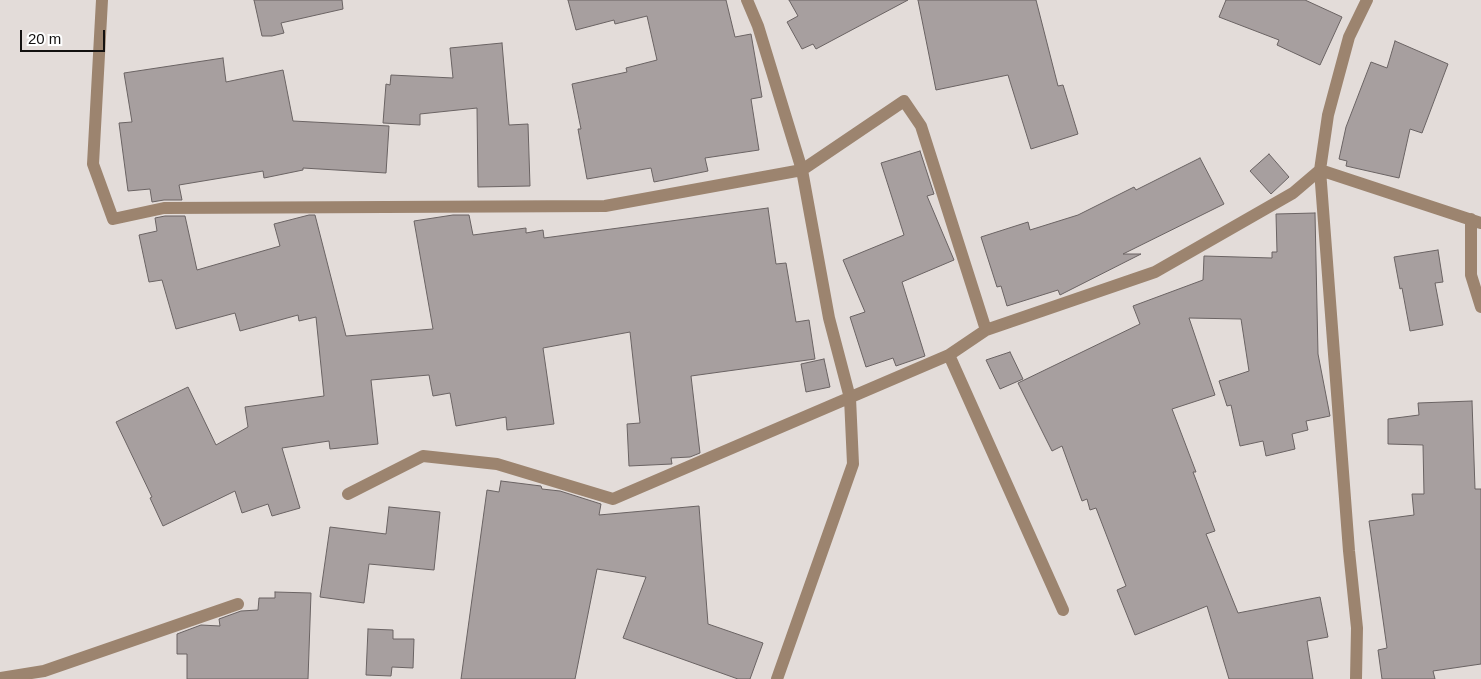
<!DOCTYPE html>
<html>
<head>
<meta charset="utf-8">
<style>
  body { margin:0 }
  #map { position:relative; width:1481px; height:679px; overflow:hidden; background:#e3dcd9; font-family:Arial,sans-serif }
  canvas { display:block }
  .scale { position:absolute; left:20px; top:30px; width:85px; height:22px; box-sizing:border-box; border:2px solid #131110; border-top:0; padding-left:6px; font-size:15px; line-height:18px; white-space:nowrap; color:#131110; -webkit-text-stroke:4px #fff; paint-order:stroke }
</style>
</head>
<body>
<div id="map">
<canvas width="1481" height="679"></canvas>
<div class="scale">20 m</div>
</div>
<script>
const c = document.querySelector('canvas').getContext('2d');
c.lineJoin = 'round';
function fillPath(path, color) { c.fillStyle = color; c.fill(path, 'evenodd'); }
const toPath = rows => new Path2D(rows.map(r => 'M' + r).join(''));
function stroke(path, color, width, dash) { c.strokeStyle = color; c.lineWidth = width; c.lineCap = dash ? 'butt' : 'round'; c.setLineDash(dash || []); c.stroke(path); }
const building = toPath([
  [254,0,342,0,343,9,281,23,284,33,272,36,262,36,254,0],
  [568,0,726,0,735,37,751,34,762,97,751,99,759,150,705,158,708,171,654,182,651,168,587,179,578,129,581,129,572,84,627,72,626,68,657,60,647,16,615,24,614,20,576,30,568,0],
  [789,0,908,0,816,49,813,44,802,49,787,22,798,16,789,0],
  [918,0,1036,0,1058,86,1063,85,1078,134,1031,149,1008,75,936,90,918,0],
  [1226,0,1305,0,1342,17,1320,65,1277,45,1279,40,1219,17,1226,0],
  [1395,41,1448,64,1422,133,1410,129,1399,178,1346,166,1347,161,1339,159,1346,127,1371,62,1387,68,1395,41],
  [502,43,509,125,528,124,530,186,478,187,477,108,420,114,420,125,383,123,386,84,390,85,391,75,453,78,450,48,502,43],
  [223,58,226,82,283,70,293,121,389,126,386,173,303,168,303,170,264,178,263,171,179,185,182,200,164,200,152,202,150,189,128,191,119,123,132,122,124,73,223,58],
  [920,151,934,194,927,196,954,260,902,282,925,356,896,366,893,358,866,367,850,317,865,312,843,260,904,235,881,163,920,151],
  [1269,154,1289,177,1271,194,1250,171,1269,154],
  [1200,158,1224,204,1123,254,1141,254,1060,295,1058,290,1007,306,1001,286,997,287,981,237,1028,222,1030,230,1078,215,1134,187,1136,190,1200,158],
  [768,208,776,264,786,263,796,322,809,320,815,359,691,376,700,453,690,457,671,458,672,464,629,466,627,424,640,423,630,332,543,348,554,424,507,430,506,417,456,426,450,393,433,396,429,375,371,380,378,444,330,449,329,441,282,448,300,508,272,516,268,504,242,513,235,491,163,526,150,498,152,497,116,422,188,387,216,445,248,427,245,407,324,396,316,317,299,321,298,315,240,331,235,313,176,329,162,280,149,282,139,235,157,231,155,218,165,216,185,216,197,270,280,246,274,224,309,215,315,215,346,336,433,329,414,221,453,215,469,215,473,235,526,228,526,233,543,230,544,238,768,208],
  [1315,213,1318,354,1330,416,1306,421,1308,430,1292,434,1295,449,1266,456,1263,441,1240,446,1231,405,1227,406,1219,381,1249,371,1241,319,1189,318,1215,395,1172,409,1196,472,1193,472,1215,531,1206,534,1238,613,1320,597,1328,637,1307,641,1313,679,1229,679,1207,606,1135,635,1117,590,1126,586,1096,508,1090,510,1087,499,1082,501,1062,446,1052,451,1018,383,1140,324,1133,306,1203,280,1204,256,1272,258,1272,252,1277,252,1276,214,1315,213],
  [1438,250,1443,282,1435,283,1443,325,1410,331,1402,288,1400,289,1394,257,1438,250],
  [1010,352,1023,379,1000,389,986,360,1010,352],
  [824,359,830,387,806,392,801,364,824,359],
  [1472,401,1475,489,1481,489,1481,664,1433,671,1435,679,1382,679,1378,650,1387,648,1369,521,1414,515,1412,494,1424,494,1423,445,1388,444,1388,419,1419,415,1418,403,1472,401],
  [501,481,541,486,542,489,560,491,601,504,599,515,699,506,708,624,763,643,750,679,738,679,623,638,646,577,597,569,575,679,461,679,487,490,499,492,501,481],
  [389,507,440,512,434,570,369,564,364,603,320,597,330,527,386,534,389,507],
  [275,592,311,593,308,679,187,679,187,654,177,654,177,634,201,625,220,626,219,619,241,611,258,610,259,598,275,598,275,592],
  [368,629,393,630,393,639,414,639,413,668,392,667,391,676,366,675,368,629]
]);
fillPath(building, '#a79f9f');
stroke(building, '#6a6363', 1);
stroke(toPath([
  [102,0,93,164,113,219,164,208,605,206,802,170,904,101,921,126,986,330],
  [747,0,758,26,802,170,829,318,850,398,853,464,777,679],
  [1471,219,1471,275,1481,307],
  [949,355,1063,610],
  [348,494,423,456,497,464,613,499,949,355,986,330,1155,272,1293,193,1320,170,1481,223],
  [0,678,44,671,238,604],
  [1356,679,1357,628,1349,551,1320,170,1328,115,1349,37,1367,0]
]), '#9c846f', 12);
</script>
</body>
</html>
